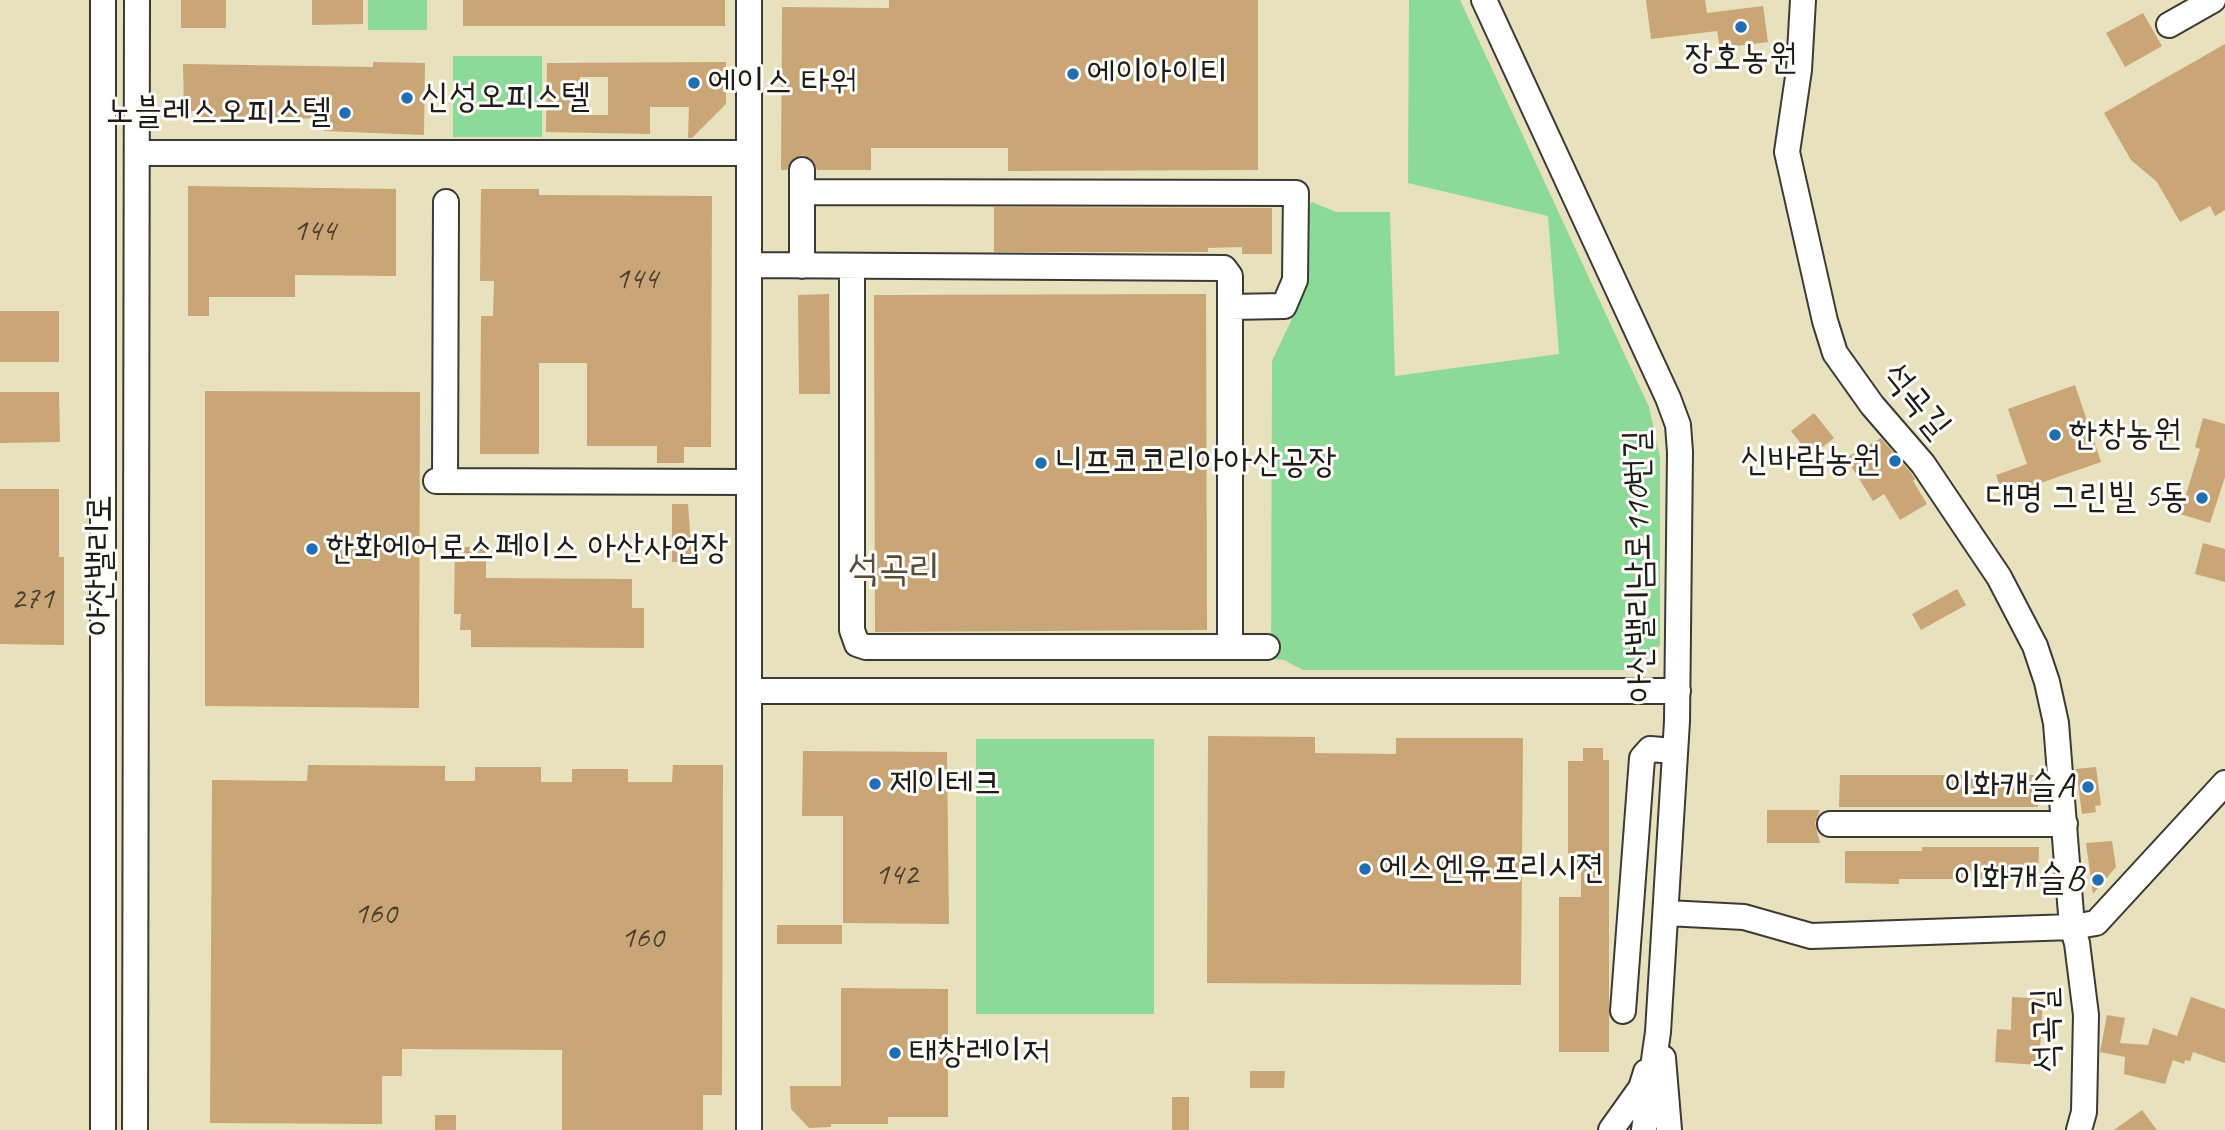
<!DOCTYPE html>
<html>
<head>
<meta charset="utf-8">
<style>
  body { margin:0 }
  canvas { display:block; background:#e8e1bd }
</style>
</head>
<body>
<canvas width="2225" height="1130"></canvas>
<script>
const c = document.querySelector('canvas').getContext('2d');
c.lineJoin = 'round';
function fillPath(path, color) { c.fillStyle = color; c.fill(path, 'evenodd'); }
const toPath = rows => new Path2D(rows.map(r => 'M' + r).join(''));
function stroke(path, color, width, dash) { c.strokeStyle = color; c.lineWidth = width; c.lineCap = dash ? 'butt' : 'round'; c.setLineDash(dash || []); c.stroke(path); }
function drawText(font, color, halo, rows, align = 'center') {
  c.font = font + ' Caveat,"Poor Story",sans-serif'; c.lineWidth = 6; c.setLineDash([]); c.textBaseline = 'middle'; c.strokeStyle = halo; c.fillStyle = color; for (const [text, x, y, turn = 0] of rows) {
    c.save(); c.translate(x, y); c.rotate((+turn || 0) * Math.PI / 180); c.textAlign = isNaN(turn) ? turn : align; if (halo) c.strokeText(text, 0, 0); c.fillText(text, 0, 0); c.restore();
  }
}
fillPath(toPath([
  [368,0,427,0,427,30,368,30],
  [1409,0,1460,0,1649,407,1660,457,1660,645,1635,670,1303,670,1284,660,1271,659,1272,361,1308,285,1308,206,1312,202,1336,212,1390,212,1395,376,1559,354,1548,216,1408,183],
  [453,56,542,56,542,137,453,137],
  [976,739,1154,739,1154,1014,976,1014]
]), '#8cda98');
fillPath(toPath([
  [181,0,226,0,226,28,181,28],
  [312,0,363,0,363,24,312,25],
  [463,0,725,0,725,26,463,26],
  [889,0,1258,0,1258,170,1008,171,1008,148,871,148,871,170,817,170,814,162,803,155,794,158,787,170,781,170,782,7,889,8],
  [1646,0,1705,0,1707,13,1763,6,1768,42,1720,48,1717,31,1651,39],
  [2143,13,2162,46,2125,67,2106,33],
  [2225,44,2225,210,2215,216,2210,206,2180,222,2157,182,2131,160,2104,113],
  [373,62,425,63,424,135,324,131,324,118,197,121,197,111,184,111,183,64,373,67],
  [726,62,726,104,692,138,688,138,689,107,650,107,650,134,546,132,547,63],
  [580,77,608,77,608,115,580,115],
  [188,186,396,189,396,276,295,275,295,297,209,297,209,316,188,316],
  [481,189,539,189,539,195,712,196,711,447,684,447,684,463,657,463,657,446,587,446,587,363,539,363,539,454,480,454,481,316,493,316,494,281,480,281],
  [994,207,1272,208,1272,254,1242,254,1242,247,1208,248,1208,252,994,252],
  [829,294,830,394,799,394,798,295],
  [1206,294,1207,630,875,632,874,295],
  [0,311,59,311,59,362,0,362],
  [2075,385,2101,462,2003,496,1996,475,2027,464,2008,409],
  [205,391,420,392,419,708,205,706],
  [0,392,59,392,60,442,0,443],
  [1814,413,1834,438,1811,456,1791,431],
  [2203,418,2225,424,2225,477,2210,523,2180,514,2200,449,2195,447],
  [1881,438,1911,473,1915,479,1913,481,1927,504,1900,520,1884,494,1873,501,1846,458],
  [0,489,59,489,59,557,64,557,64,645,0,644],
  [672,504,688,504,692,562,672,562],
  [2203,543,2225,549,2225,582,2195,574],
  [455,547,486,547,486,578,632,579,632,608,644,608,644,648,471,647,471,630,460,630,461,614,454,614],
  [1957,589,1966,605,1921,630,1912,614],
  [1208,736,1315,737,1315,753,1396,754,1396,738,1523,738,1521,985,1207,983],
  [1583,748,1603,748,1603,760,1609,760,1609,1052,1559,1052,1559,897,1581,897,1581,868,1568,868,1568,761,1583,761],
  [803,751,947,752,949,924,843,923,843,816,802,816],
  [308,765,445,766,445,781,475,781,475,767,541,767,541,782,572,782,572,769,628,769,628,782,672,782,673,765,723,765,722,1095,703,1095,703,1130,562,1130,562,1050,402,1049,402,1076,382,1076,382,1124,210,1123,212,780,307,781],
  [2096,767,2101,805,2095,806,2096,812,2082,814,2076,769],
  [1840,775,2039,775,2038,807,1839,807],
  [1767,810,1820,810,1815,823,1820,843,1767,843],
  [2112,841,2116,867,2093,894,2086,843],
  [1922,847,2039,847,2038,879,1899,879,1899,884,1845,883,1845,851,1922,851],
  [777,925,842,925,842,944,777,944],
  [841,988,948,989,948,1117,888,1117,888,1124,831,1124,831,1127,809,1128,791,1109,790,1086,841,1086],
  [2012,997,2043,999,2039,1065,1995,1062,1997,1029,2011,1030],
  [2191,997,2225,1009,2225,1063,2193,1052,2190,1061,2185,1060,2184,1064,2173,1060,2165,1084,2124,1074,2125,1057,2100,1052,2107,1015,2125,1018,2120,1043,2148,1045,2153,1028,2177,1036],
  [1250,1071,1285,1071,1284,1088,1250,1088],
  [1172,1097,1189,1097,1189,1130,1172,1130],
  [2142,1110,2157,1130,2114,1130],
  [435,1115,456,1115,456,1130,435,1130]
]), '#caa575');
const minor = toPath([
  [103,0,103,1130],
  [1484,0,1668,398,1678,425,1680,452,1677,721,1658,1032,1644,1130],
  [1803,0,1799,70,1787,152,1825,321,1835,353,1872,405,1923,464,1999,577,2035,646,2047,682,2056,723,2072,927,2077,943,2086,1015,2084,1112,2079,1130],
  [2169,25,2213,0],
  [137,153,749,153],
  [802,192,1296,193,1295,280,1284,306,1230,307],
  [749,265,1224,268,1230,276,1230,647],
  [802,266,802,170],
  [852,266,852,630,857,644,866,647,1267,647],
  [436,481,749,482],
  [445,481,446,202],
  [749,691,1678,691],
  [1830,824,2065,824],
  [1667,913,1744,917,1811,936,2072,927,2096,923,2225,783],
  [1623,1011,1642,758,1650,749,1662,750],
  [1663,1058,1669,1130],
  [135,1130,137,0],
  [749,1130,749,0],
  [1611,1130,1641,1088,1646,1072]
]);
stroke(minor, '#3b3a34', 28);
stroke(minor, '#fff', 24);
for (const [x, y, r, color] of [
  [1741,27,7,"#1f6fb2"],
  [1073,74,7,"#1f6fb2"],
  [694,83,7,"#1f6fb2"],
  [407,98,7,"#1f6fb2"],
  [345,113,7,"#1f6fb2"],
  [2055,435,7,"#1f6fb2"],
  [1895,461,7,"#1f6fb2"],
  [1041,463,7,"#1f6fb2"],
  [2202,498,7,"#1f6fb2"],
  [312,549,7,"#1f6fb2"],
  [875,784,7,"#1f6fb2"],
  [2088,787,7,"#1f6fb2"],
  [1365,869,7,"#1f6fb2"],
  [2098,880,7,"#1f6fb2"],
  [895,1053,7,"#1f6fb2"]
]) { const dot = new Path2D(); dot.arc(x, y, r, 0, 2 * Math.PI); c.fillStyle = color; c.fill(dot); stroke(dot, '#fdfcf7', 2.5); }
drawText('32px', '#483e32', null, [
  ["144",314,232],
  ["144",636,280],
  ["271",32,600],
  ["142",896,876],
  ["160",375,915],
  ["160",642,939]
]);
drawText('35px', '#1c1c1c', '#fdfcf7', [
  ["장호농원",1741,59,"center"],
  ["에이아이티",1087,74],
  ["에이스 타워",708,83],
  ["신성오피스텔",421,98],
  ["노블레스오피스텔",331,113,"right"],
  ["한창농원",2069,435],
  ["신바람농원",1881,461,"right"],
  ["니프코코리아아산공장",1055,463],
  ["대명 그린빌 5동",2188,498,"right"],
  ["한화에어로스페이스 아산사업장",326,549],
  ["제이테크",889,784],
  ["이화캐슬A",2074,787,"right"],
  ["에스엔유프리시젼",1379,869],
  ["이화캐슬B",2084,880,"right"],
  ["태창레이저",909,1053]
], 'left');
drawText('35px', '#1c1c1c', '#fdfcf7', [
  ["석곡길",1916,401,51],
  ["아산밸리로",101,565,-90],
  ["아산밸리남로110번길",1640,566,-91],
  ["석곡길",2047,1030,-92]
]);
drawText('38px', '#594c3b', '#fdfcf7', [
  ["석곡리",894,570]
]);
</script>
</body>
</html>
